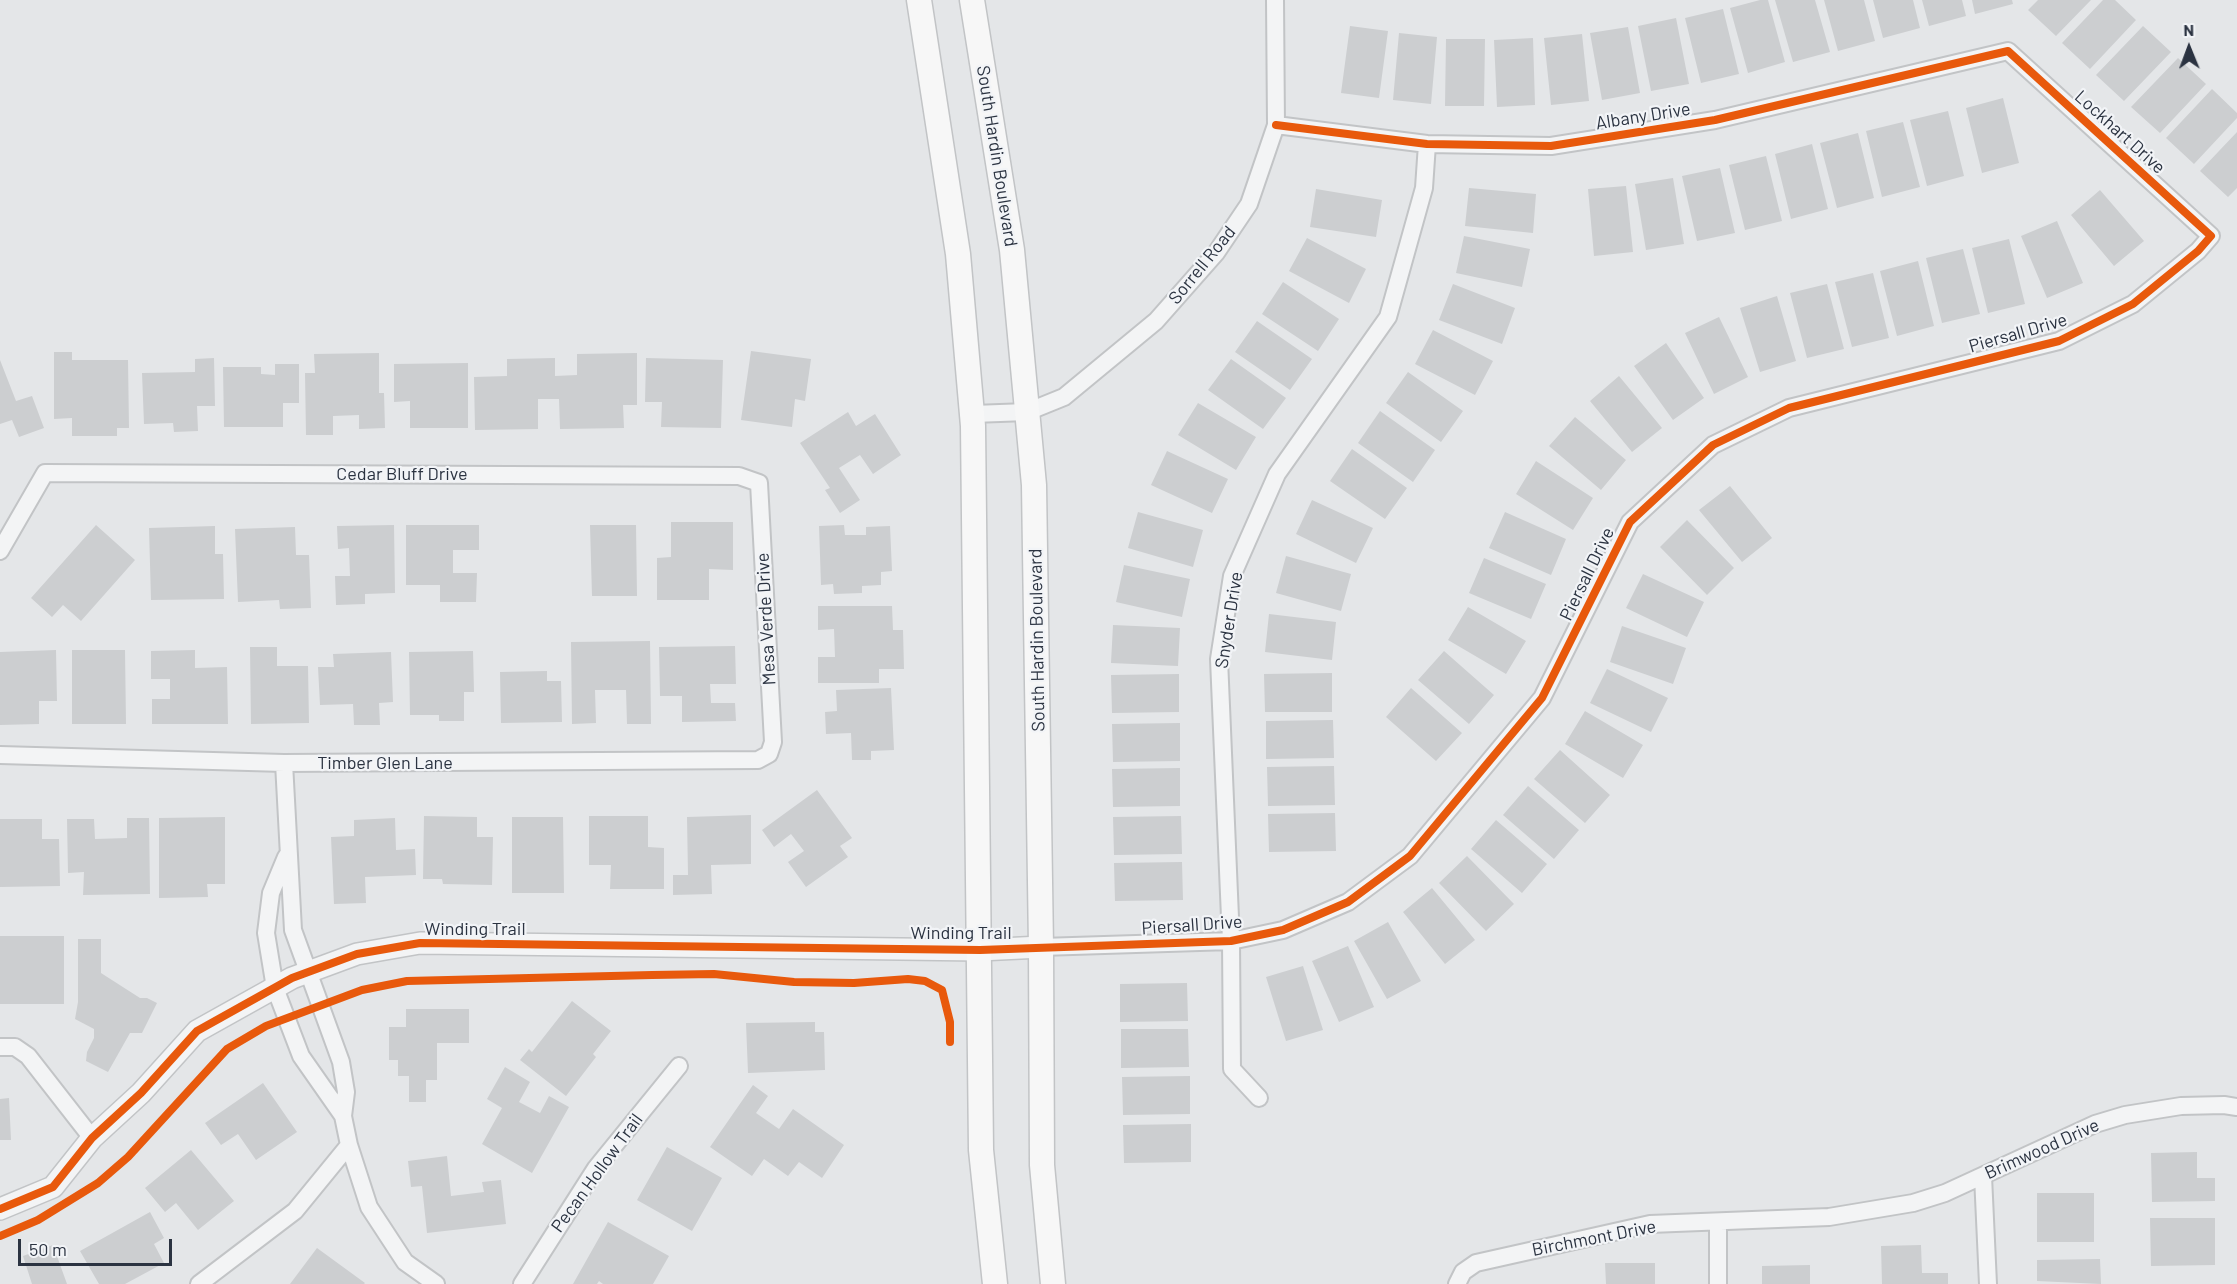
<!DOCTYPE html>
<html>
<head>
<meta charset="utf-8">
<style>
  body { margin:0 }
  #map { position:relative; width:2237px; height:1284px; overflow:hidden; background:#e4e6e8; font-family:Barlow,sans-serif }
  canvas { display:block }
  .north { position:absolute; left:2159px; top:18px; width:60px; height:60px; -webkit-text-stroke:4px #f2f4f7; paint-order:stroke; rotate:359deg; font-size:16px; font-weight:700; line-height:24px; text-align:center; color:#2b3341 }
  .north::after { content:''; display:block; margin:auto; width:21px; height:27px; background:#2b3341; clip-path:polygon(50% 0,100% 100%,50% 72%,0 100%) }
  .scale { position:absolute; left:18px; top:1239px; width:154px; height:27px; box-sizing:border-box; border:3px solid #2b3341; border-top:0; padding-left:8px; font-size:18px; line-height:21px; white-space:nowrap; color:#2b3341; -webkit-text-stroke:4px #f2f4f7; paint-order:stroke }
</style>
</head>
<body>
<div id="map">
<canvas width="2237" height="1284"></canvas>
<div class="north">N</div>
<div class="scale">50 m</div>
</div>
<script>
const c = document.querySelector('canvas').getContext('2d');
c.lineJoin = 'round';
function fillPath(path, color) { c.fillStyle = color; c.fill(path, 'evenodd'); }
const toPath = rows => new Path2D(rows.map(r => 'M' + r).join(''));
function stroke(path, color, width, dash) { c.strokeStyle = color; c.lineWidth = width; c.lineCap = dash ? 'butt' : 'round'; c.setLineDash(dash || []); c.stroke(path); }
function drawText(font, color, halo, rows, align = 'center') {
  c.font = font + ' Barlow,sans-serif'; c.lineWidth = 4.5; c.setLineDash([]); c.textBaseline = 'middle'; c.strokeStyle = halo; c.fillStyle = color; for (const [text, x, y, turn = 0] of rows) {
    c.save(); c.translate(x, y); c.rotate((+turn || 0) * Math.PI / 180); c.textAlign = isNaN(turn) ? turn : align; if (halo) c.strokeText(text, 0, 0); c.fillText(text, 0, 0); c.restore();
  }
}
fillPath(toPath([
  [1760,0,1768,0,1785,62,1748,73,1730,8],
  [1775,0,1815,0,1830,52,1793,62],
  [1824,0,1864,0,1875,41,1838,51],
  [1873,0,1913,0,1920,28,1883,38],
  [1922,0,1962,0,1966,16,1929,26],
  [1972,0,2012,0,2013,4,1975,14],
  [2038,0,2091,0,2056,36,2028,10],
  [2103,0,2115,0,2136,20,2090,69,2062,43],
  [1723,9,1739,74,1701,83,1685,18],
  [1676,18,1689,84,1651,91,1638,26],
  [1350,26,1388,31,1379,98,1341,93],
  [2143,26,2171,52,2124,101,2096,75],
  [1628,27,1640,93,1602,100,1590,33],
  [1399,33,1437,37,1431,104,1393,100],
  [1582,34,1589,101,1551,105,1544,38],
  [1533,38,1535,105,1497,107,1494,40],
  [1446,39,1485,39,1484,106,1445,106],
  [2178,58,2206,84,2160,133,2131,107],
  [2212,89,2237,113,2237,118,2194,164,2166,138],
  [2003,98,2019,163,1982,173,1966,108],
  [1948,111,1964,176,1927,186,1910,120],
  [1903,122,1920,187,1882,197,1866,131],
  [2237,132,2237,188,2228,197,2200,171],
  [1858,133,1874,198,1837,208,1820,143],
  [1812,144,1828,209,1791,219,1775,154],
  [1766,156,1782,221,1745,230,1729,165],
  [1720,168,1735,233,1697,241,1682,176],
  [1673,178,1684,244,1646,250,1635,184],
  [1626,186,1633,252,1594,256,1588,189],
  [1469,188,1536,194,1533,233,1465,226],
  [1316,189,1382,200,1376,237,1310,227],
  [2100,190,2144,241,2114,266,2071,215],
  [2057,221,2083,283,2047,298,2021,236],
  [1464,236,1530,249,1522,287,1456,273],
  [1307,238,1366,269,1349,303,1289,271],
  [2009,239,2025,304,1988,313,1972,248],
  [1963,249,1980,314,1942,323,1926,258],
  [1918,261,1934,326,1897,336,1880,271],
  [1873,273,1889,338,1852,347,1835,282],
  [1283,282,1339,319,1318,351,1262,314],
  [1453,284,1515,308,1502,344,1439,320],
  [1827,284,1844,349,1807,358,1790,293],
  [1777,296,1796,361,1760,372,1740,308],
  [1719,317,1748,377,1714,394,1685,333],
  [1257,321,1312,359,1290,390,1235,352],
  [1433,330,1493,361,1475,395,1415,364],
  [1666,343,1704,398,1673,420,1634,366],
  [751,351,811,359,805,401,795,399,792,427,741,420],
  [54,352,72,352,72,360,128,360,129,428,117,428,117,436,72,436,72,418,54,419],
  [379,353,379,393,384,393,385,428,359,429,359,415,333,416,333,435,306,435,305,373,315,373,314,354],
  [637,353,637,405,623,405,624,428,560,429,559,399,538,399,538,429,475,430,474,377,507,376,507,359,555,358,555,376,577,375,577,354],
  [214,358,215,406,197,406,198,431,174,432,173,423,144,424,142,373,195,372,195,359],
  [646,358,723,360,721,428,661,427,662,402,645,402],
  [1231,359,1286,398,1263,429,1208,390],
  [0,360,16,401,32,396,44,428,19,437,12,420,0,424],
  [468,363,468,428,410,428,410,401,394,402,394,364],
  [275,364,299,364,299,403,283,403,283,427,224,427,223,367,261,367,261,374,275,375],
  [1408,372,1463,411,1441,442,1386,403],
  [1619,376,1662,428,1632,452,1590,401],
  [1198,403,1256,437,1236,470,1178,435],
  [1380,411,1435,450,1413,482,1358,443],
  [848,412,856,426,875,414,901,455,873,474,860,455,839,468,860,500,840,513,825,490,830,488,800,443],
  [1575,417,1626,460,1601,490,1549,446],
  [1352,449,1407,488,1385,519,1330,481],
  [1167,451,1228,479,1212,513,1151,485],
  [1536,461,1593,498,1573,530,1516,494],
  [1730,486,1772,538,1742,562,1699,510],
  [1312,500,1373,528,1356,563,1296,534],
  [1138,512,1203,530,1193,567,1128,548],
  [1505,512,1566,539,1551,575,1489,548],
  [1687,520,1734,568,1707,595,1660,547],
  [671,522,733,522,733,570,709,569,709,600,657,600,657,558,671,557],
  [96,525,135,560,81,621,63,605,52,617,31,598],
  [394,525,395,593,365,594,365,604,336,605,335,576,350,576,349,548,338,549,337,526],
  [406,525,479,525,479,550,453,550,453,573,477,573,476,602,440,602,440,585,406,585],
  [590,525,636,525,637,596,592,596],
  [844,525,845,535,866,535,866,527,890,526,892,571,881,572,881,585,862,586,862,593,834,594,833,584,821,585,819,526],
  [215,526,215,554,223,554,224,599,151,600,149,528],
  [295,527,296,555,309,555,311,608,280,609,279,600,238,602,235,529],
  [1286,556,1351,574,1341,611,1276,593],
  [1484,558,1546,584,1531,619,1469,593],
  [1124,565,1190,579,1182,617,1116,602],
  [1643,574,1704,602,1687,637,1626,608],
  [818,606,892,606,893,630,903,630,904,669,879,669,879,683,818,683,818,657,835,657,834,629,818,630],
  [1468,607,1526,641,1506,674,1448,640],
  [1269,614,1336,622,1332,660,1265,652],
  [1113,625,1180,628,1178,666,1111,663],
  [1622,626,1686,648,1673,684,1610,662],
  [650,641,651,724,627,724,626,690,595,690,596,723,572,724,571,642],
  [735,646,736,684,710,684,711,703,735,703,736,721,682,722,682,696,660,696,659,647],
  [250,647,277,647,277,666,308,666,309,723,251,724],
  [56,650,57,701,39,701,39,724,0,725,0,652],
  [72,650,125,650,126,724,72,724],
  [195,650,195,668,227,667,228,724,152,724,152,699,170,699,170,679,151,679,151,651],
  [473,651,474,692,464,692,464,721,439,721,439,715,410,715,409,652],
  [1444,651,1494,695,1469,724,1418,680],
  [391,652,393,702,379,703,380,725,354,725,353,704,320,705,318,667,334,667,333,654],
  [1607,669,1668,698,1651,732,1590,703],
  [547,671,547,681,561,681,562,722,501,723,500,672],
  [1332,673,1332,712,1265,712,1264,674],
  [1179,674,1179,712,1112,713,1111,675],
  [891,688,894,750,871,751,871,760,852,760,851,733,826,734,825,712,837,711,836,690],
  [1411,688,1462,733,1436,761,1386,717],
  [1585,711,1643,745,1623,778,1565,744],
  [1333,720,1334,758,1266,759,1266,721],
  [1180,723,1180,761,1113,762,1112,724],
  [1560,750,1610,795,1585,823,1534,779],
  [1334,766,1335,805,1268,806,1267,767],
  [1180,768,1180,806,1113,807,1112,769],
  [1528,786,1579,830,1554,859,1503,815],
  [817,790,852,838,840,846,848,857,806,887,788,862,804,851,791,834,774,847,762,830],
  [1335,813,1336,851,1269,852,1268,814],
  [751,815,751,864,711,865,712,894,673,895,673,875,688,875,687,817],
  [424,816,477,817,477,837,493,837,492,885,443,884,442,879,423,879],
  [589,816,648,816,648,847,664,848,664,889,610,889,611,865,589,865],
  [1181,816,1182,854,1114,855,1113,817],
  [225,817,225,884,207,884,208,897,159,898,159,818],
  [512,817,563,817,564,893,512,893],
  [127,818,149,818,150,894,83,895,84,872,68,873,67,819,94,819,95,839,127,838],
  [395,818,396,850,415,849,416,875,365,877,366,903,334,904,331,837,354,836,354,820],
  [0,819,42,819,42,839,59,839,60,886,0,887],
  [1496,820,1547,864,1522,893,1471,849],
  [1467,856,1514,904,1486,931,1439,883],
  [1182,862,1183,900,1115,901,1114,863],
  [1432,888,1475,940,1445,964,1403,912],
  [1388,922,1421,981,1387,999,1354,941],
  [0,936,64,936,64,1004,0,1004],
  [78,939,101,939,101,973,140,998,147,998,157,1003,142,1033,130,1033,108,1072,86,1061,87,1052,94,1038,94,1029,75,1019,78,1002],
  [1348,946,1374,1007,1339,1022,1312,961],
  [1303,966,1323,1030,1286,1041,1266,977],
  [1187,983,1188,1021,1120,1022,1120,984],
  [572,1001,611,1031,593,1054,596,1057,566,1096,520,1060,529,1049,532,1052],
  [406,1009,469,1009,469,1043,437,1043,437,1080,426,1080,426,1102,409,1102,409,1076,398,1076,398,1060,389,1060,389,1027,406,1027],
  [815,1022,815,1032,824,1032,825,1070,748,1073,746,1023],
  [1121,1029,1188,1029,1189,1067,1121,1068],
  [505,1067,530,1082,519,1102,540,1113,549,1096,569,1107,532,1173,482,1144,502,1108,487,1099],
  [1190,1076,1190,1114,1123,1115,1122,1077],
  [263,1083,297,1132,256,1160,238,1134,221,1145,205,1123],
  [753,1085,768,1096,756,1113,779,1129,793,1109,844,1145,822,1178,799,1162,788,1176,764,1159,752,1176,710,1147],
  [9,1098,11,1140,0,1140,0,1099],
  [1191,1124,1191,1162,1124,1163,1123,1125],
  [667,1147,722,1178,692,1231,637,1200],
  [191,1150,234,1201,198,1230,176,1203,165,1212,145,1188],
  [2197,1152,2197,1178,2215,1178,2215,1201,2152,1202,2151,1153],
  [447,1156,451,1196,484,1192,482,1182,501,1180,506,1224,427,1233,422,1186,411,1187,408,1161],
  [2037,1193,2094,1193,2094,1242,2037,1242],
  [150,1212,164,1238,154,1244,164,1263,125,1284,99,1284,80,1251],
  [2150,1218,2215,1218,2215,1265,2151,1266],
  [608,1222,669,1256,653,1284,603,1284,599,1281,597,1284,573,1284],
  [53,1245,67,1284,32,1284,23,1256],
  [1921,1245,1922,1273,1948,1273,1948,1284,1882,1284,1881,1246],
  [317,1248,365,1283,364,1284,290,1284],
  [2100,1259,2101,1284,2037,1281,2037,1260],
  [1605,1263,1655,1263,1655,1284,1606,1284],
  [1810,1265,1810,1284,1762,1284,1762,1266]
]), '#ccced0');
const minor = toPath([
  [973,414,1027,412,1064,397,1156,321,1216,253,1249,204,1276,125,1275,0],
  [0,551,45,473,739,476,759,483,773,742,769,754,758,760,284,763,0,755],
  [284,763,293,930,341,1062,346,1092,343,1116,349,1145,369,1207,405,1262,436,1284],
  [286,857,271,893,266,933,275,988,301,1056,343,1116],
  [1041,947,1231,941,1283,930,1348,902,1410,856,1542,698,1630,522,1713,445,1789,408,2059,341,2133,304,2198,251,2211,236,2008,51,1715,120,1551,146,1427,144,1276,125],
  [0,1047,15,1047,28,1056,92,1138],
  [1259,1098,1232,1069,1231,941,1219,659,1232,576,1277,474,1388,317,1424,188,1427,144],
  [1983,1176,1988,1284],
  [1718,1222,1718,1284],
  [199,1284,295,1211,349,1145],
  [522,1284,596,1168,679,1066],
  [1457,1284,1463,1272,1476,1263,1650,1224,1829,1217,1913,1203,1945,1193,2095,1124,2125,1115,2181,1106,2224,1105,2237,1107]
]);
const tertiary = toPath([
  [0,1209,53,1187,92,1138,141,1093,197,1031,292,978,357,954,420,943,980,950,1041,947]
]);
const secondary = toPath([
  [919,0,958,254,973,426,981,1150,995,1284],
  [972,0,1012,250,1034,485,1041,947,1042,1165,1053,1284]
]);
stroke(minor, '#c2c4c6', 20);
stroke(tertiary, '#c2c4c6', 24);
stroke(secondary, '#c2c4c6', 27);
stroke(minor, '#f3f4f5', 16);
stroke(tertiary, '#f3f4f5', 21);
stroke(secondary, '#f7f7f7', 24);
stroke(toPath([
  [0,1209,53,1187,92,1138,141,1093,197,1031,292,978,357,954,420,943,980,950,1231,941,1283,930,1348,902,1410,856,1542,698,1630,522,1713,445,1789,408,2059,341,2133,304,2198,251,2211,236,2008,51,1715,120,1551,146,1427,144,1276,125],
  [0,1236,38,1220,98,1183,128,1157,227,1049,266,1026,362,990,407,981,652,975,714,974,794,982,854,983,908,979,925,981,942,990,950,1022,950,1042]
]), '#e8590c', 8);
drawText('18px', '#2b3341', '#f2f4f7', [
  ["Albany Drive",1643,116,-9],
  ["Lockhart Drive",2120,132,42],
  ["South Hardin Boulevard",997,156,81],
  ["Sorrell Road",1202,265,-51],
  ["Piersall Drive",2018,333,-16],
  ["Cedar Bluff Drive",402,474],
  ["Piersall Drive",1587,574,-64],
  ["Mesa Verde Drive",766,619,-93],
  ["Snyder Drive",1229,620,-81],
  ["South Hardin Boulevard",1037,640,-91],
  ["Timber Glen Lane",385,763],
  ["Piersall Drive",1192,925,-4],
  ["Winding Trail",475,929],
  ["Winding Trail",961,933],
  ["Brimwood Drive",2042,1149,-24],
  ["Pecan Hollow Trail",597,1173,-54],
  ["Birchmont Drive",1594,1238,-11]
]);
</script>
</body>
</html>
